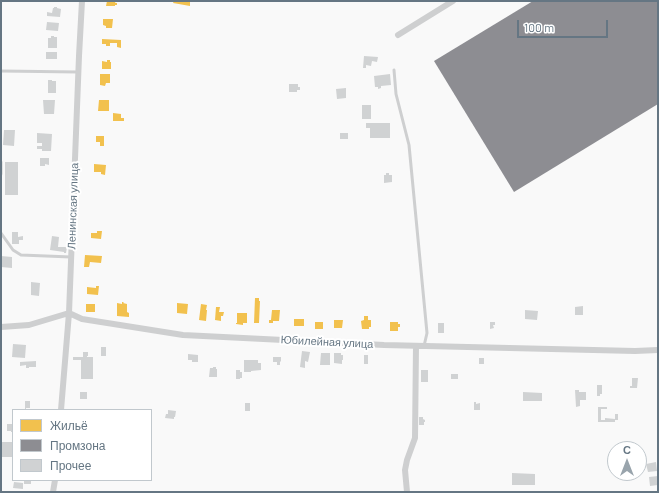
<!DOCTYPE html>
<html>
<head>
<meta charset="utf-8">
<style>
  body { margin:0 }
  #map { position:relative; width:659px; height:493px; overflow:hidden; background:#f9f9f9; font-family:Barlow,sans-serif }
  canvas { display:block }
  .frame { position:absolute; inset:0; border:2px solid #657683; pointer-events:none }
  .legend { position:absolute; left:12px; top:409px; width:140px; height:72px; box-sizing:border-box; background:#fff; border:1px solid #c1c8cd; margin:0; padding:5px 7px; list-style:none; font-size:12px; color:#657683 }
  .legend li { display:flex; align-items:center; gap:8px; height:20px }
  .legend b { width:20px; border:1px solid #c1c8cd }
  .north { position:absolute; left:607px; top:441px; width:40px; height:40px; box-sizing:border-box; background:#fff; border:1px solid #c1c8cd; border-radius:50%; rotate:0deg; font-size:11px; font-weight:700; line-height:16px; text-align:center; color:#657683 }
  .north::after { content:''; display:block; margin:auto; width:14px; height:18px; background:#99a4ac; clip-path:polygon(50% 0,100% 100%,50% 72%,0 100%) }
  .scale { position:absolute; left:517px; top:20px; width:91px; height:18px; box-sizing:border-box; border:2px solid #657683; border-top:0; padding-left:5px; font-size:12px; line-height:14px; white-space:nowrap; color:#657683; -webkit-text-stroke:3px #fff; paint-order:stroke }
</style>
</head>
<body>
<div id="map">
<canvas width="659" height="493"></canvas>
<div class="frame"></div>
<ul class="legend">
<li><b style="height:11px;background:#f2c14e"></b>Жильё</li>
<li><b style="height:11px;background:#8d8d92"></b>Промзона</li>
<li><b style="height:11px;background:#d0d2d3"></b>Прочее</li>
</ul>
<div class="north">С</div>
<div class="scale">100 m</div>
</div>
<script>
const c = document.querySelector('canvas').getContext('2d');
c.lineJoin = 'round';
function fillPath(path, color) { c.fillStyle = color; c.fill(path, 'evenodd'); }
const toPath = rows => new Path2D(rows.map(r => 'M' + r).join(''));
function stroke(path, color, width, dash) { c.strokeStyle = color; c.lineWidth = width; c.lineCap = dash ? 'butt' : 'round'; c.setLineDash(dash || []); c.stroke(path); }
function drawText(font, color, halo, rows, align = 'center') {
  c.font = font + ' Barlow,sans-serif'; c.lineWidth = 4; c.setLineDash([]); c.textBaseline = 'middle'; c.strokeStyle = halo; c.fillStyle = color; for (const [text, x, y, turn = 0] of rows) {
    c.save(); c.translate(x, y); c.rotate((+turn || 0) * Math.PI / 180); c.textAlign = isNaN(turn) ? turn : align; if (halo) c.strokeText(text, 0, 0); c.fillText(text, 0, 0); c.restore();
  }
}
fillPath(toPath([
  [107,1,116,1,115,3,117,3,117,5,115,5,115,6,106,6],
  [174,1,190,1,190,6,173,3],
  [103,19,113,19,112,28,106,28,106,26,103,25],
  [102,39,121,40,121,48,117,47,117,43,110,43,110,46,106,46,106,44,102,44],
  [107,60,110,60,110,62,111,62,111,69,102,69,102,61,107,62],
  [100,74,110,74,110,83,106,83,105,86,100,85],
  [99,100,109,100,109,111,98,111],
  [113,113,121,114,121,118,124,118,124,121,113,121],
  [96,136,104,136,104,146,100,146,100,142,96,142],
  [94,164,106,165,105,175,101,174,101,172,94,172],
  [97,231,102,231,101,239,91,238,91,233,97,233],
  [85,255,102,256,101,263,90,262,89,267,84,267],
  [96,286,99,286,98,295,87,294,87,287,96,288],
  [255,298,259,298,259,301,260,301,259,323,254,323],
  [122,302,124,302,123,303,127,304,127,312,129,313,129,317,117,316,117,303,122,304],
  [177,303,188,304,187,314,177,313],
  [86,304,95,304,95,312,86,312],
  [201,304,207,305,206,310,207,310,206,321,199,320],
  [216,307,220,307,219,312,224,312,223,316,221,316,221,321,215,320],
  [272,310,280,310,279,321,273,321,273,323,269,323,269,320,271,320],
  [237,313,247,313,247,323,243,323,243,325,236,324,236,323,237,323],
  [364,316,368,316,368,320,371,320,371,327,369,327,369,329,362,329,361,321,364,320],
  [294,319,304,319,304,326,294,326],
  [334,320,343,320,342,328,334,328],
  [315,322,323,322,323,329,315,329],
  [390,322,398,322,398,324,400,324,400,327,398,327,398,331,390,331]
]), '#f2c14e');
fillPath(toPath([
  [533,1,658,1,658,104,514,192,434,61]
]), '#8d8d92');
fillPath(toPath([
  [54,7,57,7,57,8,61,9,60,17,47,16,47,12,52,13,53,8,54,8],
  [47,22,59,23,58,31,46,30],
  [51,36,54,36,54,37,57,37,57,48,48,48,48,38,51,38],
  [46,52,57,52,57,59,46,59],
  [364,56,378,57,377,62,372,61,371,66,366,65,366,68,363,68],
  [390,74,391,85,381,86,381,88,378,89,378,87,375,87,374,76],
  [48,80,52,80,52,81,56,81,56,93,48,93],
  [289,84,298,84,298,87,300,87,300,90,297,90,297,92,289,92],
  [346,88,346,98,337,99,336,89],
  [43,100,55,100,54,114,44,114],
  [362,105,371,105,371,119,362,119],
  [366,123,390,123,390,138,370,138,370,128,366,128],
  [4,130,15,130,14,146,3,145],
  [37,133,52,134,51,151,42,151,42,149,37,149,37,146,42,146,42,143,37,143],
  [340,133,348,133,348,139,340,139],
  [40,158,49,158,49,165,45,164,45,166,40,166],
  [5,162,18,162,18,195,5,195],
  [386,173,389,173,389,175,392,175,392,182,384,183,384,175,386,175],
  [12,232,18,232,18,237,23,236,23,240,19,240,19,244,12,244],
  [52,236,59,237,58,247,67,247,66,253,64,253,64,252,50,250],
  [1,256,12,257,12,268,1,267],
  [31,282,40,283,39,296,31,295],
  [583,306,583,315,575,315,575,307],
  [525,310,538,311,537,320,525,319],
  [490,322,495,322,495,325,493,325,494,328,490,329],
  [438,323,444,323,444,333,438,333],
  [13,344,26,345,25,358,12,357],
  [101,347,106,347,106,356,101,356],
  [302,351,310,352,308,362,305,361,305,368,300,367],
  [83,352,88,352,88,356,87,356,87,357,93,357,93,379,81,379,81,360,73,360,73,357,83,357],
  [321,353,330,353,330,365,320,365],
  [334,353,341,353,341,355,343,355,343,360,342,360,342,364,334,363],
  [188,354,198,355,198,362,192,362,192,360,188,360],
  [364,355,368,355,368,364,364,364],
  [273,357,281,357,281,361,280,362,280,365,277,365,277,362,273,362],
  [479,358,484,358,484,364,479,364],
  [244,360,258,360,258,363,261,363,261,370,251,371,251,372,244,372],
  [36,361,36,367,29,367,29,368,26,368,26,365,20,366,20,362],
  [213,367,216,367,216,369,217,369,217,377,209,377,210,368,213,368],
  [236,370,240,370,240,372,242,372,242,378,240,378,240,379,236,379],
  [421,370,428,370,428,382,421,382],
  [451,374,458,374,458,379,451,379],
  [632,378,638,378,637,388,630,388,630,386,632,386],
  [597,385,602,385,602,394,600,394,600,396,597,396],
  [575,390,579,390,579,392,586,392,586,400,580,400,580,406,576,407],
  [80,392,87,392,87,399,80,399],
  [523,392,542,393,542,401,523,401],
  [25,401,30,401,30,408,26,408,26,410,25,410],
  [474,402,476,402,476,404,480,403,480,410,474,410],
  [245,403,250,403,250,411,245,411],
  [598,407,607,407,607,409,601,409,601,420,605,420,605,418,615,419,615,414,618,414,618,420,615,420,615,422,598,422],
  [168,410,176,411,175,417,174,417,174,419,165,418,166,414,168,414],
  [419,417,423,417,423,419,425,420,425,422,424,422,424,425,419,425],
  [7,424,13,424,13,432,11,432,11,431,7,431],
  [2,442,13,442,13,457,1,457],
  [656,462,657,471,648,472,646,464],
  [512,473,535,474,535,485,512,485],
  [658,476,658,485,650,486,649,477],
  [24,480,31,480,31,484,24,484],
  [14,482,23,483,23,489,13,488]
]), '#d0d2d3');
stroke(toPath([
  [394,70,396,94,409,145,427,333,424,346],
  [1,71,78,72],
  [1,174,1,162],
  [1,233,13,250,21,255,71,257]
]), '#cecfd0', 3);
stroke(toPath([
  [398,35,453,1],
  [1,327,29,325,69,313,82,319,183,335,384,345,635,351,658,350],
  [61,410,69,313,79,56,82,1],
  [53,492,55,480],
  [407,492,405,470,407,460,415,438,416,346]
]), '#cecfd0', 6);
drawText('11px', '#657683', '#fff', [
  ["Ленинская улица",73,206,-88],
  ["Юбилейная улица",327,342,3]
]);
</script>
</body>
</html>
